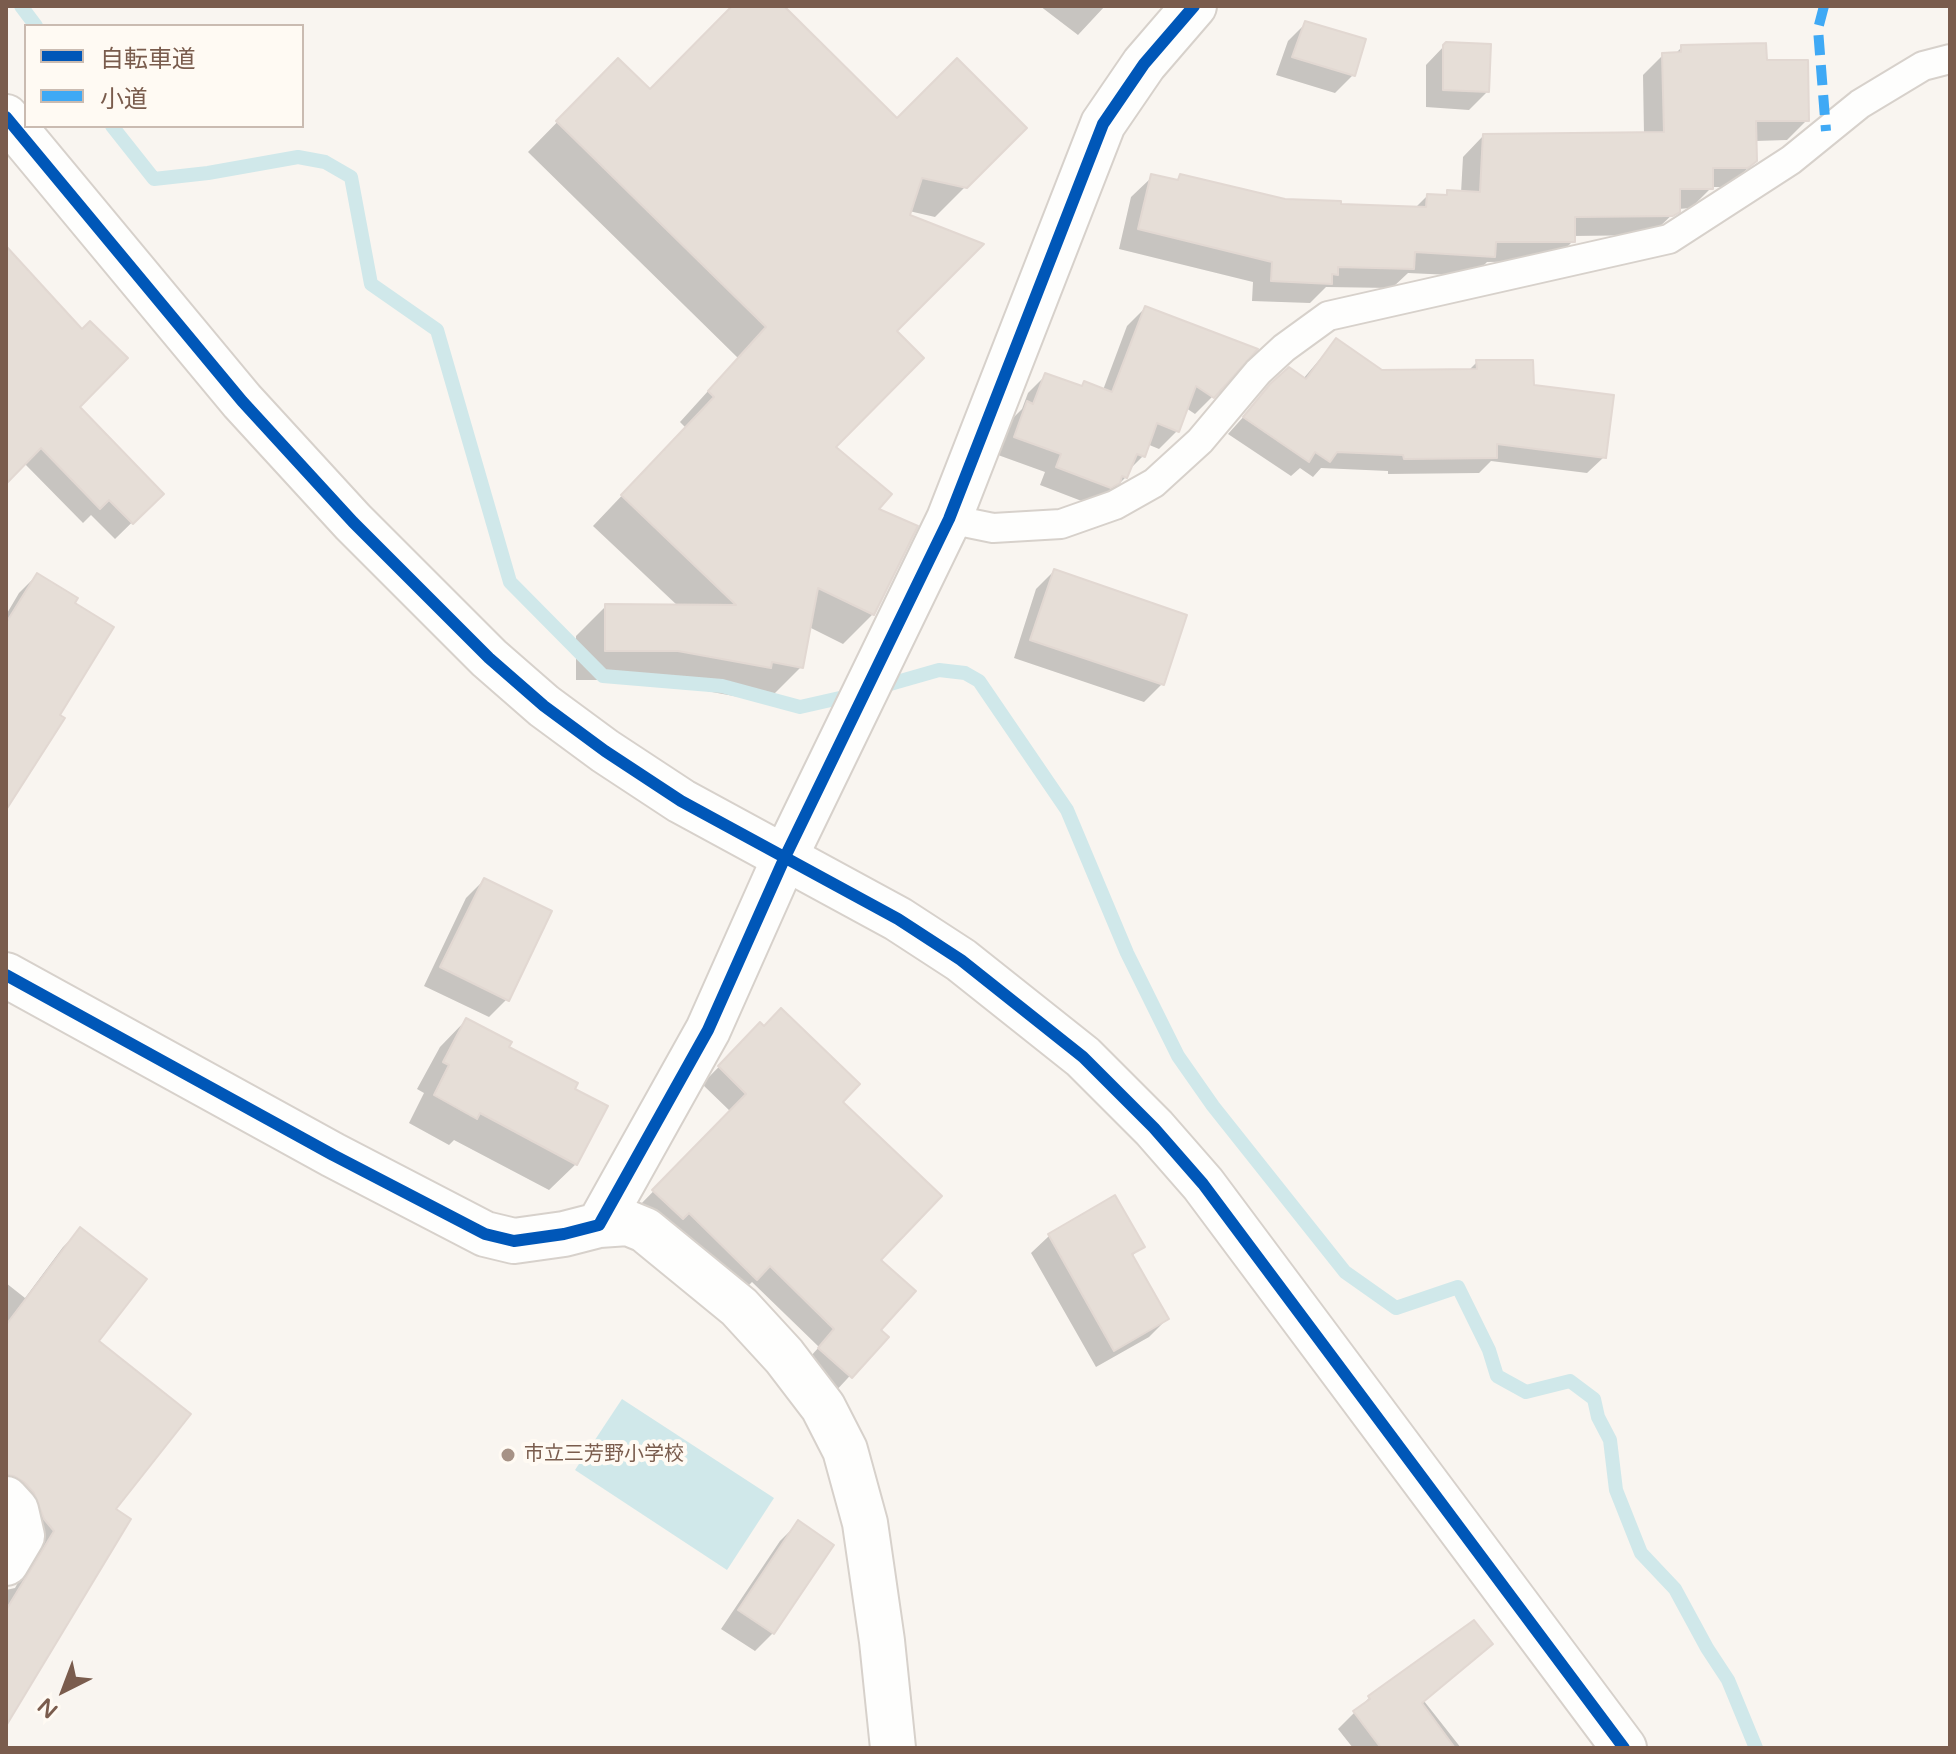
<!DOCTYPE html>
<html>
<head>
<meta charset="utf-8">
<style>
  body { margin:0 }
  #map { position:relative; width:1956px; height:1754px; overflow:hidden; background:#f9f5f0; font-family:"Varela Round","Noto Sans JP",sans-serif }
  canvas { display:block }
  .frame { position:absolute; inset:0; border:8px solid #7a5c4d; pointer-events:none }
  .legend { position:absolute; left:24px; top:24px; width:280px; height:104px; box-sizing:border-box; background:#fffaf3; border:2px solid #cabbb1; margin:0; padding:10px 14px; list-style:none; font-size:24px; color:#7a5c4d }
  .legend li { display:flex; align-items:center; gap:16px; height:40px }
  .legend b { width:40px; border:2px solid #cabbb1 }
  .north { position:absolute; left:24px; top:1650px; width:80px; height:80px; -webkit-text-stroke:6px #fffaf3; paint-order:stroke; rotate:222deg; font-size:22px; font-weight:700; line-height:32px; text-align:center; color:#7a5c4d }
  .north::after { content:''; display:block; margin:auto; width:28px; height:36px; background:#7a5c4d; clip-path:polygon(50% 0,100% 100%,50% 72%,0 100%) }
</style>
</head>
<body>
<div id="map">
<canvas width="1956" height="1754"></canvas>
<div class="frame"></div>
<ul class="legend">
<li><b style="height:10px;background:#0057b8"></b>自転車道</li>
<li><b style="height:10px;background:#3fa9f5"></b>小道</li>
</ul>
<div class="north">N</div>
</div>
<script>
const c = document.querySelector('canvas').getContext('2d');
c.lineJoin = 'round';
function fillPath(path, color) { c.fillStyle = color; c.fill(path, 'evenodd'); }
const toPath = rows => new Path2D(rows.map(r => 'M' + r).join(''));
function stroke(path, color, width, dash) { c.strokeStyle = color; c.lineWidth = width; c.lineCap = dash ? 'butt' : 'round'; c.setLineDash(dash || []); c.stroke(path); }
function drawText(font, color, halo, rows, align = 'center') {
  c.font = font + ' "Varela Round","Noto Sans JP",sans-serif'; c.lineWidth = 8; c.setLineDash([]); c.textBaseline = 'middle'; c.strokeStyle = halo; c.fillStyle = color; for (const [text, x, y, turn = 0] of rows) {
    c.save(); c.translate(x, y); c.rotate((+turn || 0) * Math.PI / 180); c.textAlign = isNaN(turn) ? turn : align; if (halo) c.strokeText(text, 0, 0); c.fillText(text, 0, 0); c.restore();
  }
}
fillPath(toPath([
  [622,1399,774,1498,727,1570,575,1470]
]), '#d0e8ea');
fillPath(toPath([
  [735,6,781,6,897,121,1024,128,935,217,909,211,894,331,833,447,875,509,873,614,843,644,809,627,801,667,772,696,744,691,739,697,647,680,576,680,576,636,606,606,678,606,593,526,686,428,680,422,738,358,528,152,618,60,650,91],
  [1040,6,1105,6,1078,35],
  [1306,23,1353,75,1335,93,1276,75,1288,41],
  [1446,44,1487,92,1469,110,1426,107,1426,65],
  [1682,47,1765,62,1807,120,1787,140,1755,141,1755,161,1735,181,1726,187,1712,187,1691,208,1678,209,1651,235,1573,236,1573,241,1553,261,1487,262,1473,276,1408,273,1392,288,1326,287,1310,303,1252,301,1253,282,1119,249,1131,197,1152,177,1175,182,1180,176,1285,201,1415,208,1427,196,1443,197,1448,192,1461,193,1463,157,1483,136,1644,135,1643,75,1663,55,1674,55],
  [6,278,77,407,161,494,115,539,91,515,83,523,24,463,6,481],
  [1145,308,1213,396,1195,414,1186,408,1177,431,1159,449,1147,444,1143,456,1128,471,1126,477,1108,495,1092,505,1040,485,1045,472,998,455,1009,422,1022,409,1028,393,1046,375,1080,388,1103,390,1127,326],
  [1336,340,1381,372,1468,371,1477,362,1532,387,1604,457,1587,473,1491,461,1479,473,1388,474,1388,471,1321,468,1313,477,1300,468,1291,476,1228,434,1272,385,1303,379],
  [1054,571,1185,616,1162,684,1144,702,1014,658,1036,589],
  [37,575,6,797,6,615,19,593],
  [484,880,507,999,489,1017,424,986,466,898],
  [466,1020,573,1090,576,1164,549,1190,454,1140,449,1145,409,1123,424,1093,417,1089,440,1047],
  [760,1025,840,1102,878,1260,878,1330,886,1337,833,1394,802,1366,819,1347,752,1282,739,1295,637,1208,731,1112,702,1084],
  [1115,1198,1142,1246,1131,1257,1167,1319,1149,1337,1096,1367,1031,1253,1049,1236],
  [80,1230,96,1342,113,1510,6,1723,6,1590,15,1588,27,1567,6,1498,6,1283,25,1298,63,1247],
  [798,1523,773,1633,755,1651,721,1629,780,1541],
  [1474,1623,1490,1644,1424,1701,1461,1748,1353,1748,1338,1729,1369,1698]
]), '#0003');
stroke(toPath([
  [21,6,36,26],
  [112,126,154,179,208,173,298,157,325,162,351,177,371,284,437,330,510,582,603,676,722,686,800,707,853,695],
  [876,688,939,670,965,673,979,681,1067,810,1127,953,1178,1056,1213,1106,1345,1272,1396,1308,1458,1287,1489,1350,1497,1376,1526,1392,1570,1381,1594,1399,1598,1417,1610,1440,1616,1490,1641,1553,1675,1589,1707,1648,1728,1680,1756,1748]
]), '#d0e8ea', 14);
const building = toPath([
  [732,6,784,6,897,118,957,58,1027,128,967,188,922,178,910,215,984,244,897,331,924,358,836,447,892,494,879,509,918,526,874,615,818,588,803,668,772,662,771,668,678,651,605,651,605,604,736,605,621,495,714,397,708,391,766,327,556,121,618,58,650,89,732,6],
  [1305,21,1366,39,1355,76,1292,57,1305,21],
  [1446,42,1491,44,1489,92,1443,90,1443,45,1446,42],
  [1766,43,1767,60,1808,60,1809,121,1756,121,1757,161,1748,168,1713,168,1713,189,1680,189,1680,212,1673,216,1575,217,1575,242,1496,242,1495,257,1415,252,1414,269,1338,267,1338,275,1332,274,1332,284,1271,281,1272,262,1138,229,1151,174,1178,180,1180,174,1285,199,1341,201,1341,204,1426,207,1427,194,1447,195,1447,190,1480,192,1483,134,1664,132,1662,53,1681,52,1681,45,1766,43],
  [6,246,82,329,90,321,128,358,80,407,164,494,133,524,109,500,100,509,41,448,6,484,6,246],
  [1145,306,1258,349,1214,398,1196,386,1179,432,1157,423,1145,457,1137,454,1127,478,1122,476,1120,483,1111,488,1056,467,1061,454,1014,437,1027,401,1033,404,1045,373,1082,386,1084,381,1112,392,1145,306],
  [1336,338,1382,370,1477,369,1476,360,1533,360,1534,385,1614,395,1606,458,1497,444,1497,458,1404,459,1403,455,1337,452,1330,462,1315,452,1309,462,1243,417,1270,384,1289,367,1306,379,1336,338],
  [1054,569,1187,615,1164,685,1030,640,1054,569],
  [37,573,78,598,75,603,114,627,60,715,65,718,6,810,6,623,37,573],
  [484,878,552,911,509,1001,440,967,484,878],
  [781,1008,860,1084,843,1102,942,1196,881,1260,916,1291,881,1330,889,1337,852,1378,818,1348,834,1329,770,1266,757,1280,689,1213,683,1219,652,1190,746,1094,718,1066,760,1022,764,1026,781,1008],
  [466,1018,512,1042,509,1047,578,1083,575,1089,608,1106,577,1165,480,1113,477,1119,434,1095,449,1065,443,1062,466,1018],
  [1115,1195,1145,1247,1132,1254,1169,1319,1114,1351,1048,1234,1115,1195],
  [80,1227,147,1279,99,1341,191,1414,116,1509,131,1519,6,1726,6,1610,54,1531,44,1519,34,1493,24,1482,14,1476,6,1475,6,1325,80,1227],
  [798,1520,834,1545,774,1634,738,1610,798,1520],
  [1474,1620,1493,1644,1422,1703,1455,1748,1381,1748,1353,1711,1370,1699,1368,1696,1474,1620]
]);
fillPath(building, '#e6ded7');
stroke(building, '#e2d8d2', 2);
const service = toPath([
  [949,519,993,528,1061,524,1115,505,1154,483,1200,441,1258,372,1284,348,1328,316,1669,239,1791,160,1860,104,1923,66,1950,59]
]);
const minor = toPath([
  [6,975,333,1155,485,1234,514,1241,564,1234,599,1225,708,1030,785,857,949,519,1103,124,1144,64,1194,6],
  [599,1225,628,1223,645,1230,739,1307,784,1356,823,1407,845,1450,865,1523,882,1641,893,1748],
  [6,1499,16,1510,22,1536,6,1563]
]);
const tertiary = toPath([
  [6,117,242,401,353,522,489,658,544,706,605,751,681,801,898,919,961,960,1083,1057,1154,1128,1203,1184,1624,1748]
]);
stroke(service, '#d7d1cb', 32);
stroke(minor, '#d7d1cb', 48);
stroke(tertiary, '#d7d1cb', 48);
stroke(service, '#fefefd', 28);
stroke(minor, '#fefefd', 44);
stroke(tertiary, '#fefefd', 44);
stroke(toPath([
  [1824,6,1818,29,1826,131]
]), '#3fa9f5', 10, [20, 10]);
stroke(toPath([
  [6,117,242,401,353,522,489,658,544,706,605,751,681,801,898,919,961,960,1083,1057,1154,1128,1203,1184,1624,1748],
  [6,975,333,1155,485,1234,514,1241,564,1234,599,1225,708,1030,785,857,949,519,1103,124,1144,64,1194,6]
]), '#0057b8', 12);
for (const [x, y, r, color] of [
  [508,1455,8,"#a69286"]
]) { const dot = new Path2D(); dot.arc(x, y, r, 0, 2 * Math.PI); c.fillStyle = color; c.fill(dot); stroke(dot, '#fffaf3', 3); }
drawText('20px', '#7a5c4d', '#fffaf3', [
  ["市立三芳野小学校",524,1455]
], 'left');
</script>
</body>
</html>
